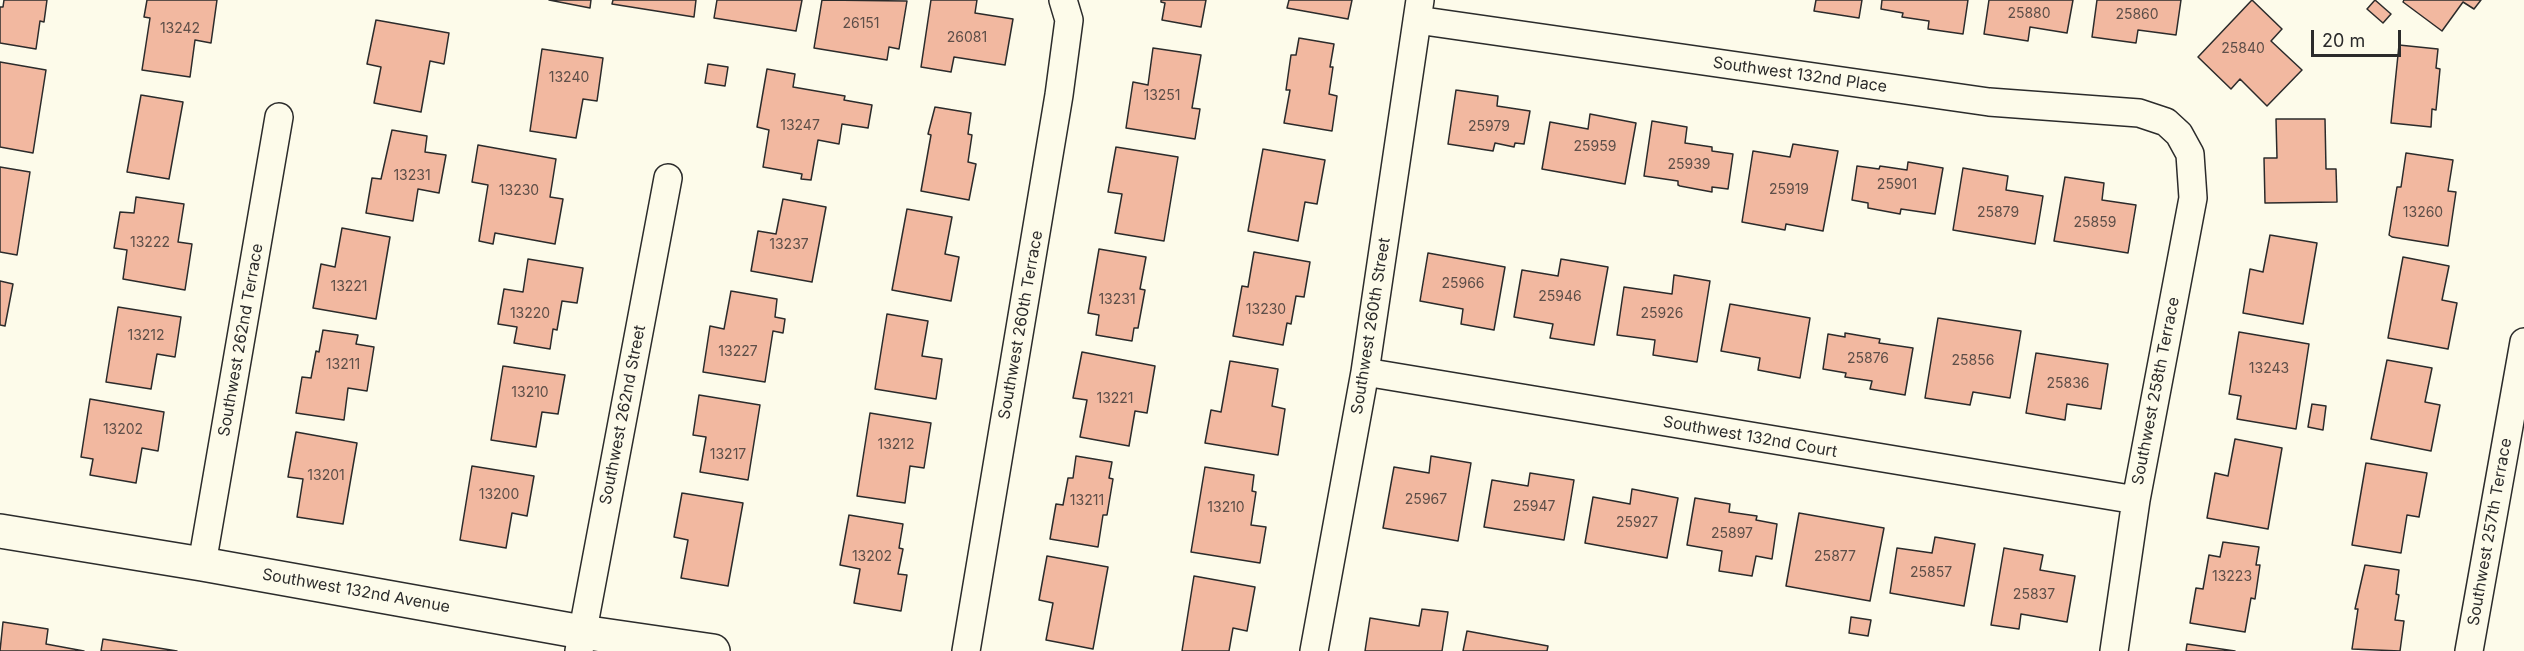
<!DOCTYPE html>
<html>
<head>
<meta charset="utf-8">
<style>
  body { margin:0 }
  #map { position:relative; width:2524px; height:651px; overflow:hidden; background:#fdfbea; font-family:Inter,sans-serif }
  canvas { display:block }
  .scale { position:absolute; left:2311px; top:30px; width:90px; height:27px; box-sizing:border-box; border:3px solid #2b2b2b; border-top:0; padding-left:8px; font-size:18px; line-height:21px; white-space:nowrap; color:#2b2b2b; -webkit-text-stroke:4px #fdfbea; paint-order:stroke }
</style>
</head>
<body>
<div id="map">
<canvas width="2524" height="651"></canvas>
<div class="scale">20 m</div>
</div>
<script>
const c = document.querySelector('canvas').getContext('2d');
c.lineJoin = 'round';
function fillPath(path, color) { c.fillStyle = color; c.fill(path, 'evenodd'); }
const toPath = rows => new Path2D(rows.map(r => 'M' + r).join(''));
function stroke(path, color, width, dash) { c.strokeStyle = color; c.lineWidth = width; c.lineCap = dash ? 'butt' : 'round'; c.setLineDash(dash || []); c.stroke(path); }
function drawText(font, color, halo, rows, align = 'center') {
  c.font = font + ' Inter,sans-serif'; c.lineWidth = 4.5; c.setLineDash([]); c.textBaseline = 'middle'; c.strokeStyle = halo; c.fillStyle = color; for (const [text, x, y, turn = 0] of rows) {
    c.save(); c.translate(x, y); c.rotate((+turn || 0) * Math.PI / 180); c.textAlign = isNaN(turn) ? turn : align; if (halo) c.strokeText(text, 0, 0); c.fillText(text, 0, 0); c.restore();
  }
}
const building = toPath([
  [4,0,47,0,44,22,40,21,36,49,0,43,0,7,3,7,4,0],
  [147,0,217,0,211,43,195,40,190,77,142,70,150,18,144,17,147,0],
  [549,0,591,0,590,8,549,0],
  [613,0,696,0,694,17,612,4,613,0],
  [717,0,802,0,796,31,714,18,717,0],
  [822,0,907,1,899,49,889,47,887,60,814,48,822,0],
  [931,0,977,0,975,13,1013,19,1005,65,954,57,951,72,921,67,931,0],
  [1161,0,1206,0,1201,27,1162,20,1165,3,1161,2,1161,0],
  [1289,0,1352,0,1348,19,1287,8,1289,0],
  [1816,0,1862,0,1859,18,1814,11,1816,0],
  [1882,0,1968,0,1963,34,1928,29,1929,21,1902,17,1903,13,1881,9,1882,0],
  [1989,0,2073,0,2067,33,2030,27,2028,41,1984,34,1989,0],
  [2097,0,2181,0,2176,35,2138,30,2136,43,2092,37,2097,0],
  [2252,0,2282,29,2271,41,2302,70,2267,106,2240,79,2231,89,2198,57,2252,0],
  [2375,0,2391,14,2383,23,2367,9,2375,0],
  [2404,0,2481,0,2474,9,2463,2,2442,31,2403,2,2404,0],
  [376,20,449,33,444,64,430,61,421,112,374,103,381,67,367,64,376,20],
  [1299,38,1334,44,1330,67,1333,67,1329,94,1337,96,1332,131,1284,123,1290,90,1286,90,1291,55,1296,55,1299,38],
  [2399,45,2438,49,2436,68,2440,69,2436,110,2432,109,2431,127,2391,123,2399,45],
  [1153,48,1201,55,1192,108,1200,109,1195,139,1126,128,1133,82,1148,85,1153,48],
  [542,49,603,58,597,101,583,99,576,138,530,131,542,49],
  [0,62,46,70,33,153,0,147,0,62],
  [708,64,728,67,725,86,705,83,708,64],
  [767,69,795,74,793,87,845,96,844,100,872,105,868,128,842,124,839,144,818,140,811,180,801,179,802,174,763,167,769,130,757,127,767,69],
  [1456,90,1498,96,1497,106,1530,111,1524,144,1515,143,1514,147,1495,143,1493,151,1448,144,1456,90],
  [141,95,183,102,169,179,127,172,141,95],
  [935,107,971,113,968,134,972,135,968,162,976,164,969,200,921,191,931,135,928,134,935,107],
  [1590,114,1636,123,1625,184,1542,169,1550,122,1588,129,1590,114],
  [2276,119,2325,119,2326,169,2336,169,2337,202,2265,203,2264,158,2277,158,2276,119],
  [1652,121,1687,127,1685,143,1712,147,1712,151,1733,154,1728,189,1712,187,1712,192,1680,186,1678,185,1678,181,1644,176,1652,121],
  [392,130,427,136,425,152,446,155,439,193,418,189,413,221,366,213,372,178,381,179,392,130],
  [1793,144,1838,151,1823,231,1786,224,1785,230,1742,222,1753,151,1790,157,1793,144],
  [478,145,556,159,550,197,563,199,555,244,495,233,493,244,479,241,488,185,472,182,478,145],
  [1116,147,1178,157,1164,241,1115,233,1122,194,1108,192,1116,147],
  [1263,149,1325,160,1317,204,1305,202,1298,241,1248,231,1263,149],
  [2406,153,2453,160,2448,191,2456,192,2448,246,2392,237,2389,235,2397,187,2401,187,2406,153],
  [1908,162,1943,168,1935,214,1901,209,1900,214,1868,208,1868,203,1852,200,1857,166,1879,169,1880,166,1907,170,1908,162],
  [0,167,30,172,17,255,0,252,0,167],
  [1963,168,2008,176,2006,190,2043,196,2035,244,1953,230,1963,168],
  [2065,177,2104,183,2102,200,2136,205,2128,253,2054,241,2065,177],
  [136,197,184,204,178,242,192,244,185,290,123,279,127,250,114,248,120,212,134,213,136,197],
  [783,199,826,207,812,282,751,271,758,231,776,234,783,199],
  [907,209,952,217,945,254,959,257,951,301,892,290,907,209],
  [342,228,390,237,376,319,313,308,321,264,335,267,342,228],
  [2270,235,2317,243,2303,324,2243,313,2250,269,2263,272,2270,235],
  [1099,249,1146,257,1140,289,1145,290,1138,328,1134,328,1132,341,1096,335,1099,315,1088,313,1099,249],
  [1254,252,1310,262,1304,297,1296,296,1291,324,1287,323,1283,345,1233,336,1242,286,1248,287,1254,252],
  [1428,253,1505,267,1494,330,1461,324,1463,309,1420,301,1428,253],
  [2403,257,2449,266,2442,300,2457,303,2448,349,2388,338,2403,257],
  [528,259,583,268,577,303,562,301,557,330,553,329,550,349,514,343,517,327,498,324,504,289,523,292,528,259],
  [1561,259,1608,267,1594,345,1550,338,1553,324,1514,317,1522,270,1558,276,1561,259],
  [1674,275,1710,281,1697,362,1653,355,1655,340,1617,335,1624,287,1672,294,1674,275],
  [0,281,13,284,5,326,0,325,0,281],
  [731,291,777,299,775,317,785,319,783,333,773,331,765,382,703,372,710,326,724,329,731,291],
  [1730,304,1810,318,1800,378,1758,370,1760,358,1721,351,1730,304],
  [118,307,181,317,175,357,157,354,151,389,106,382,118,307],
  [887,314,928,321,922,356,942,359,936,399,875,389,887,314],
  [1938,318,2021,331,2010,398,1973,392,1970,405,1925,398,1938,318],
  [323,330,358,335,356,344,374,347,367,391,348,388,344,420,296,413,302,377,311,378,316,351,319,352,323,330],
  [2239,332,2309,344,2296,429,2237,419,2241,396,2229,394,2239,332],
  [1845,333,1880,339,1879,343,1913,348,1905,395,1870,389,1872,381,1845,377,1846,373,1823,369,1828,334,1845,337,1845,333],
  [1082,352,1155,366,1147,413,1135,411,1129,446,1080,437,1087,400,1073,398,1082,352],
  [2036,353,2108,364,2101,409,2067,404,2065,420,2026,413,2036,353],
  [2387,360,2432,368,2425,402,2440,405,2431,451,2371,439,2387,360],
  [1230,361,1278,369,1272,406,1285,409,1278,455,1205,443,1211,410,1221,412,1230,361],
  [503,366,565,375,558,414,542,412,536,447,491,440,503,366],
  [699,395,760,405,748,480,700,472,706,437,693,435,699,395],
  [90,399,164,412,158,451,142,448,136,483,90,475,93,459,81,457,90,399],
  [2312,404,2326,406,2323,430,2308,427,2312,404],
  [870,413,931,423,924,468,910,466,905,503,857,496,870,413],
  [296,432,357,443,343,524,297,517,303,479,288,477,296,432],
  [2235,439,2282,448,2268,529,2207,518,2215,473,2228,476,2235,439],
  [1076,456,1112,462,1109,478,1113,479,1107,515,1103,515,1098,547,1050,539,1056,504,1063,505,1068,478,1073,478,1076,456],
  [1431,456,1471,463,1458,541,1383,528,1394,467,1429,473,1431,456],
  [2366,463,2427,473,2419,517,2407,515,2401,553,2352,545,2366,463],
  [472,466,534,476,527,516,512,513,506,548,460,540,472,466],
  [1205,467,1254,475,1252,491,1256,492,1251,525,1266,527,1260,563,1191,552,1205,467],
  [1530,473,1574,480,1564,540,1484,527,1492,480,1528,486,1530,473],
  [1632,489,1678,498,1667,558,1585,543,1593,497,1630,504,1632,489],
  [682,493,743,503,728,586,681,578,688,540,674,537,682,493],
  [1695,498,1730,504,1729,512,1757,516,1756,520,1777,524,1772,559,1756,556,1752,576,1719,571,1722,551,1687,545,1695,498],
  [1799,513,1884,528,1870,601,1786,586,1799,513],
  [849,515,903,524,899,548,903,549,898,574,907,575,901,611,854,603,860,569,840,565,849,515],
  [1935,537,1975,544,1964,606,1890,593,1897,548,1932,553,1935,537],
  [2223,542,2259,547,2256,565,2260,565,2255,599,2251,598,2245,632,2190,623,2196,588,2203,589,2209,555,2220,557,2223,542],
  [2004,548,2043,555,2040,570,2075,576,2067,622,2021,614,2019,629,1991,625,2004,548],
  [1047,556,1108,567,1093,649,1046,640,1053,603,1039,600,1047,556],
  [2365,565,2399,570,2396,594,2399,595,2395,620,2404,621,2400,651,2352,649,2358,609,2355,609,2365,565],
  [1194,576,1255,587,1247,631,1233,628,1229,651,1182,651,1194,576],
  [1422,609,1448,612,1442,651,1365,651,1370,618,1419,626,1422,609],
  [1851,617,1871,620,1868,636,1849,633,1851,617],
  [3,622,48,629,46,644,84,651,0,651,3,622],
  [1467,631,1548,646,1547,651,1463,651,1467,631],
  [103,639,177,651,101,651,103,639],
  [2187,644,2235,651,2186,651,2187,644]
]);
fillPath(building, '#f2b8a0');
stroke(building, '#2b2b2b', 1.5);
const minor = toPath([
  [1417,20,1989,102,2139,113,2166,122,2179,134,2190,154,2193,198,2136,500,2114,651],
  [1365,372,2136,500],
  [202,564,279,117],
  [579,651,668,178],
  [966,651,1059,95,1069,20,1063,0],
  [1314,651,1365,372,1420,0],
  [2469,651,2524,342]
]);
const tertiary = toPath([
  [0,531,202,564,582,632,713,651]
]);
stroke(minor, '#2b2b2b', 30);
stroke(tertiary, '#2b2b2b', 36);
stroke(minor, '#fdfbea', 27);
stroke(tertiary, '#fdfbea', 33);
drawText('14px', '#5d4e48', null, [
  ["25880",2029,14],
  ["25860",2137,15],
  ["26151",861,24],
  ["13242",180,29],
  ["26081",967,38],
  ["25840",2243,49],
  ["13240",569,78],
  ["13251",1162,96],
  ["13247",800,126],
  ["25979",1489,127],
  ["25959",1595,147],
  ["25939",1689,165],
  ["13231",412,176],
  ["25901",1897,185],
  ["25919",1789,190],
  ["13230",519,191],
  ["25879",1998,213],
  ["13260",2423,213],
  ["25859",2095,223],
  ["13222",150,243],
  ["13237",789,245],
  ["25966",1463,284],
  ["13221",349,287],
  ["25946",1560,297],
  ["13231",1117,300],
  ["13230",1266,310],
  ["13220",530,314],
  ["25926",1662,314],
  ["13212",146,336],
  ["13227",738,352],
  ["25876",1868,359],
  ["25856",1973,361],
  ["13211",343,365],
  ["13243",2269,369],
  ["25836",2068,384],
  ["13210",530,393],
  ["13221",1115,399],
  ["13202",123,430],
  ["13212",896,445],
  ["13217",728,455],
  ["13201",326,476],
  ["13200",499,495],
  ["25967",1426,500],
  ["13211",1087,501],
  ["25947",1534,507],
  ["13210",1226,508],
  ["25927",1637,523],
  ["25897",1732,534],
  ["13202",872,557],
  ["25877",1835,557],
  ["25857",1931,573],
  ["13223",2232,577],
  ["25837",2034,595]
]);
drawText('16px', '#2b2b2b', '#fdfbea', [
  ["Southwest 132nd Place",1800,75,8],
  ["Southwest 260th Terrace",1021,325,-80],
  ["Southwest 260th Street",1371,326,-81],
  ["Southwest 262nd Terrace",241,340,-80],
  ["Southwest 258th Terrace",2156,391,-79],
  ["Southwest 262nd Street",623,415,-79],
  ["Southwest 132nd Court",1750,437,10],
  ["Southwest 257th Terrace",2490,532,-80],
  ["Southwest 132nd Avenue",356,591,10]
]);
</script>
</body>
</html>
